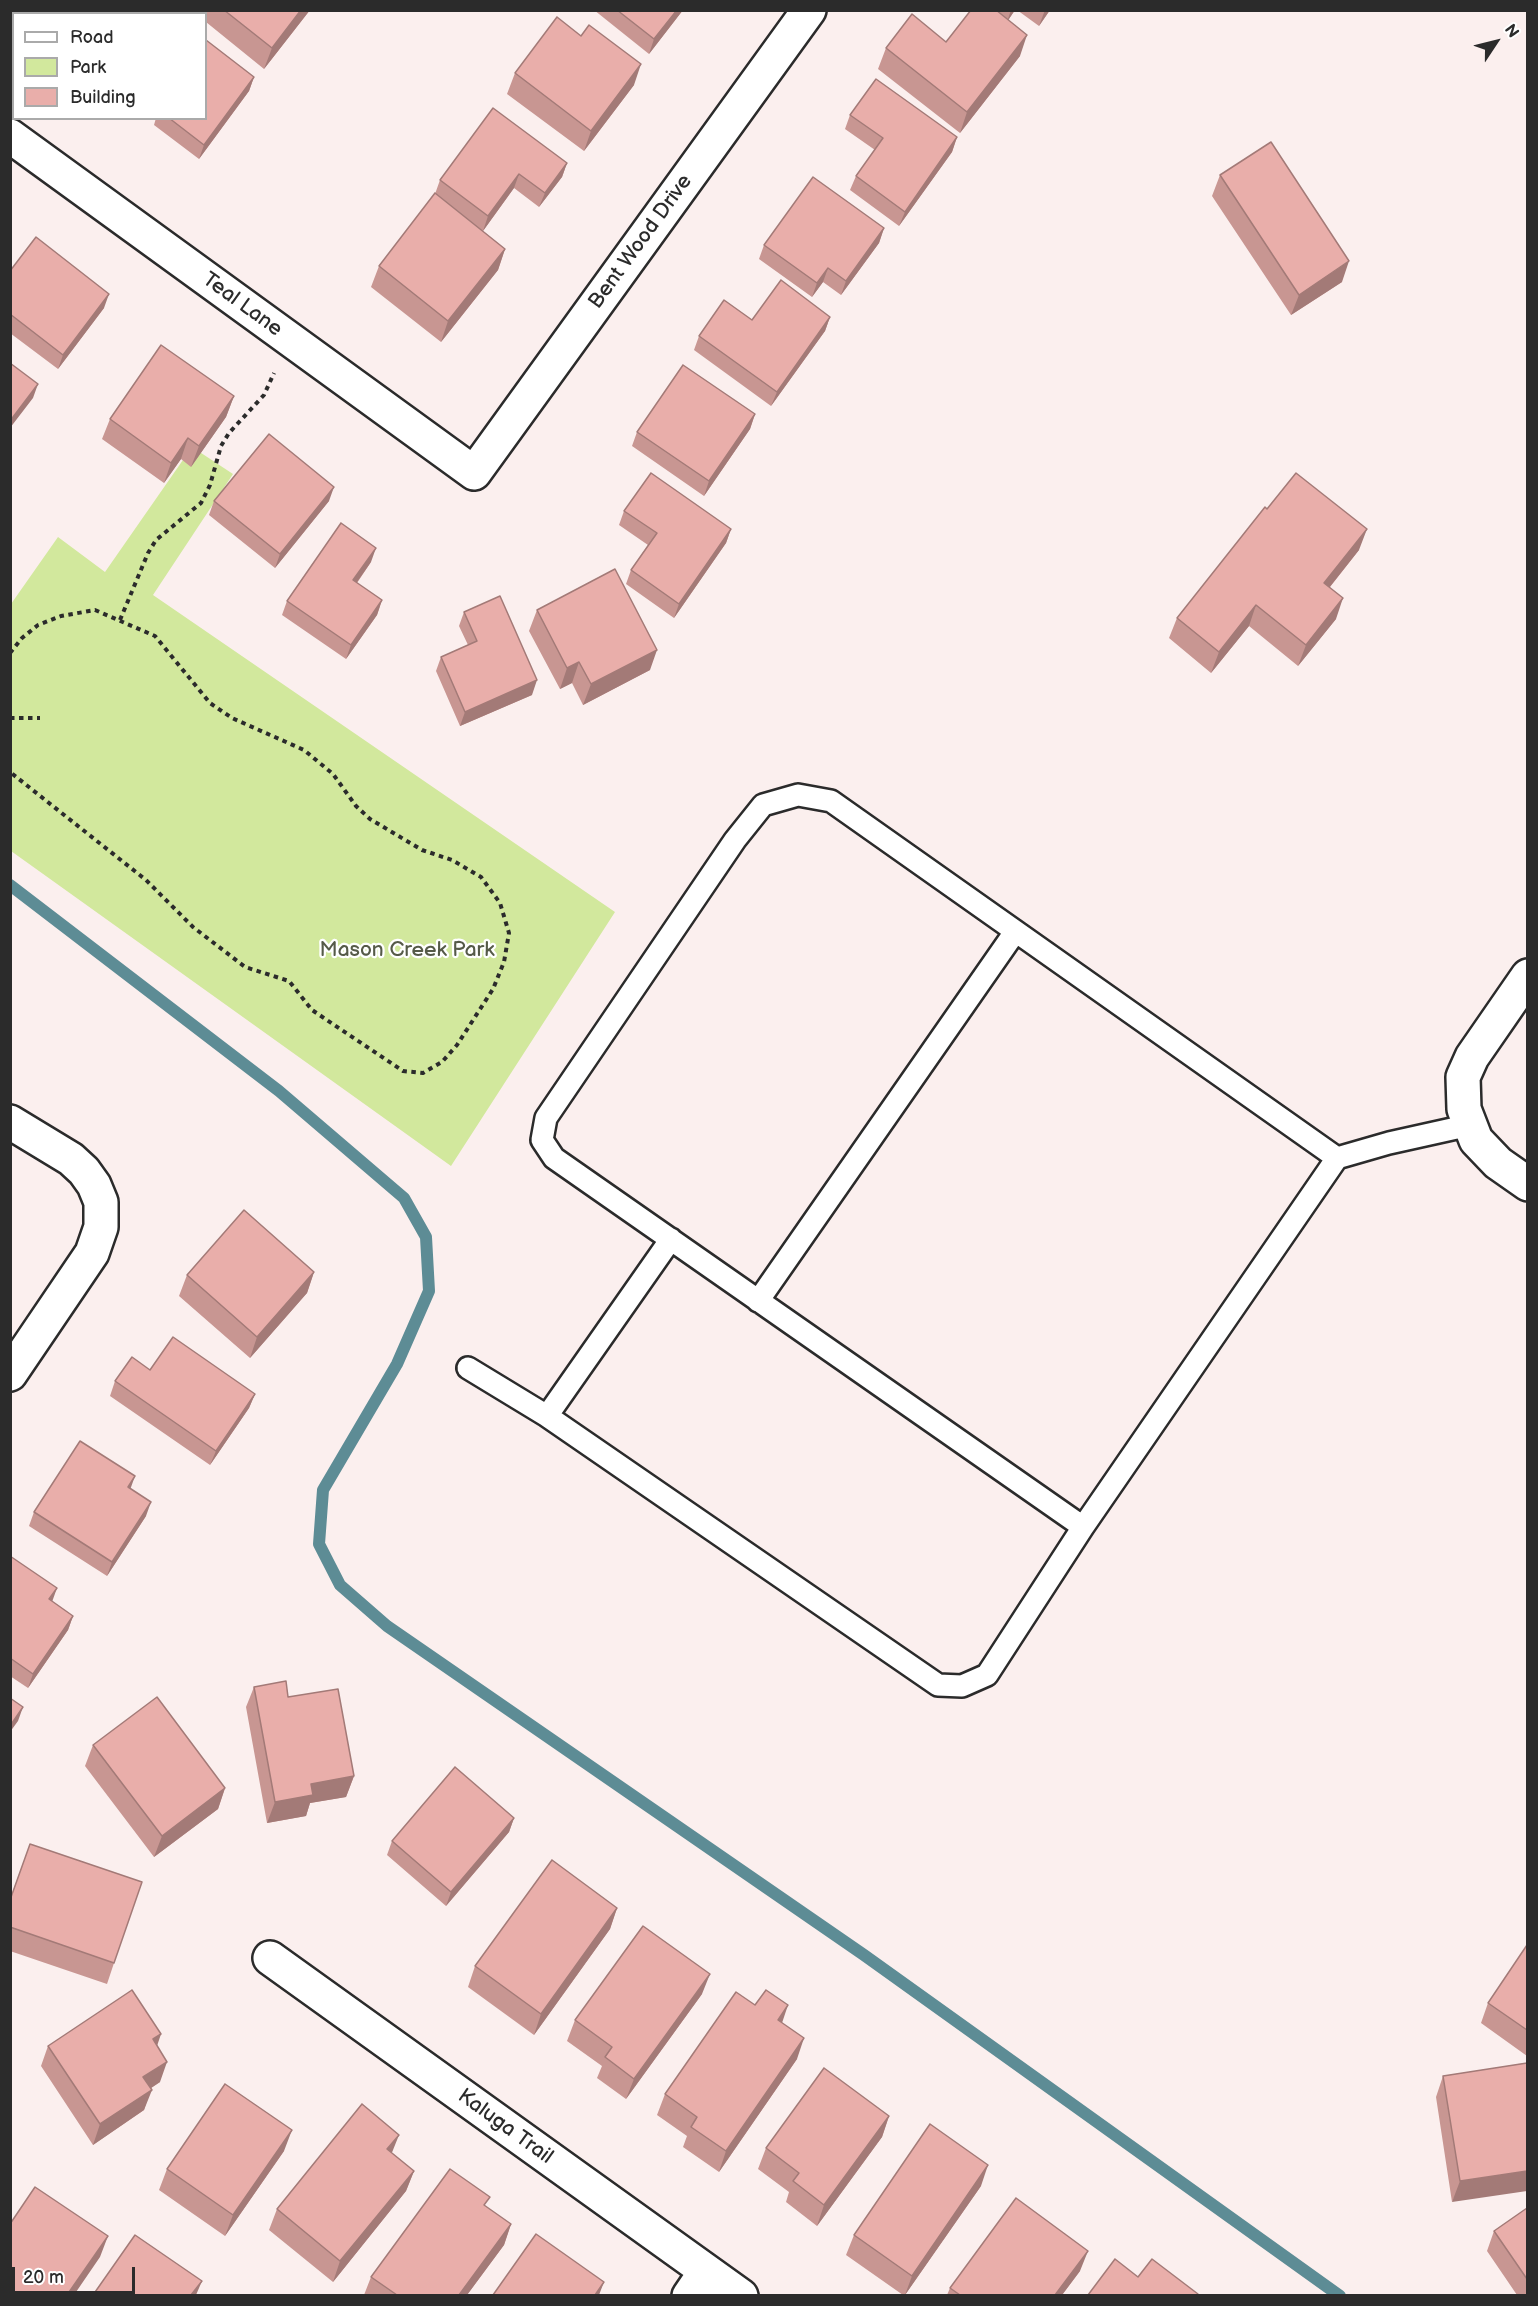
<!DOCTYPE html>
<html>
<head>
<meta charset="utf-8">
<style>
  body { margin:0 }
  #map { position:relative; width:1538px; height:2306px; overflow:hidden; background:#fbefee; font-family:"Balsamiq Sans",sans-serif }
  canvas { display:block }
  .frame { position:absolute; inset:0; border:12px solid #2b2b2b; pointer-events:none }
  .legend { position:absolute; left:12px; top:12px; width:195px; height:108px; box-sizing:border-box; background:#fff; border:2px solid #aaa; margin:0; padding:8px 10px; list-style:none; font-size:18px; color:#2b2b2b }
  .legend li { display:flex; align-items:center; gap:12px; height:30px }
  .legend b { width:30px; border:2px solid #aaa }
  .north { position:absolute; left:1466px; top:12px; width:60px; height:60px; -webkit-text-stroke:4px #fff; paint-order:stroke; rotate:55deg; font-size:16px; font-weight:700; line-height:24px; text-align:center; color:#2b2b2b }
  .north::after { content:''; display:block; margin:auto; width:21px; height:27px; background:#2b2b2b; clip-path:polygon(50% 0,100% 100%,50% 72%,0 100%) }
  .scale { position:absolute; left:12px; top:2267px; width:123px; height:27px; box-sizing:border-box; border:3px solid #2b2b2b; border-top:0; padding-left:8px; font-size:18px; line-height:21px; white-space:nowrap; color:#2b2b2b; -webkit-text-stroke:4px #fff; paint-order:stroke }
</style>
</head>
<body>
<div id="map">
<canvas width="1538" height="2306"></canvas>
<div class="frame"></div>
<ul class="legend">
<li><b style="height:8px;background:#fff"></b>Road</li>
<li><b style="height:16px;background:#d2e89d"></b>Park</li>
<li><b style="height:16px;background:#e9aeaa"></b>Building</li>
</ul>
<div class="north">N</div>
<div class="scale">20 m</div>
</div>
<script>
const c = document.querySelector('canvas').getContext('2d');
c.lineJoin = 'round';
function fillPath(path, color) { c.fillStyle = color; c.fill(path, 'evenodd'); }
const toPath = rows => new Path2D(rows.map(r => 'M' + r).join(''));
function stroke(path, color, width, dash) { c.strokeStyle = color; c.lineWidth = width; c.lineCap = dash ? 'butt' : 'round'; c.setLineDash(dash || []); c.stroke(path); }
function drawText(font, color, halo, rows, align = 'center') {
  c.font = font + ' "Balsamiq Sans",sans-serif'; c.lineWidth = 4.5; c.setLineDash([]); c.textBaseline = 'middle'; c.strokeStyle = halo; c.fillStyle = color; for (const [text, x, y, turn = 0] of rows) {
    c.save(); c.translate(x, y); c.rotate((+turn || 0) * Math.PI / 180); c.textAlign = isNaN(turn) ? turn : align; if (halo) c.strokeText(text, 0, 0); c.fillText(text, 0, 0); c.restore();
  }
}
fillPath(toPath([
  [192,447,233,474,153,595,615,912,451,1166,11,851,11,604,58,537,105,572]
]), '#d2e89d');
stroke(toPath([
  [10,885,279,1091,404,1198,426,1237,429,1291,397,1364,323,1490,319,1544,340,1585,387,1626,864,1955,1340,2296]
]), '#5d8c95', 12);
const service = toPath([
  [1337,1158,831,801,798,795,763,805,735,840,546,1118,542,1140,554,1158,1083,1527,1337,1158,1389,1143,1470,1125],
  [758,1301,1015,932],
  [468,1368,547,1416,938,1685,962,1686,987,1675,1083,1527],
  [547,1416,671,1239]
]);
const minor = toPath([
  [67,14,69,10],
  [10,92,14,88],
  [10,136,474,473,809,10],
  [1528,976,1472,1057,1463,1077,1464,1109,1476,1140,1498,1163,1528,1184],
  [10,1122,71,1159,84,1171,94,1185,101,1202,101,1227,92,1253,10,1374],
  [270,1958,741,2296],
  [689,2296,706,2271]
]);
stroke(service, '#2b2b2b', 26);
stroke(minor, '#2b2b2b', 38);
stroke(toPath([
  [120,620,148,553,156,540,201,503,210,485,221,446,229,433,264,395,274,373],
  [10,653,22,638,38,625,61,616,95,610,155,636,210,703,232,718,304,750,333,774,356,806,370,819,422,850,452,860,481,877,500,903,509,933,504,962,493,989,457,1045,442,1062,423,1073,403,1071,312,1010,289,981,245,967,193,927,146,880,10,772],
  [10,718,40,718]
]), '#2b2b2b', 4, [4.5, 4.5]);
stroke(service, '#fff', 21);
stroke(minor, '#fff', 33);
fillPath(toPath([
  [191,10,310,10,264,69,206,22,206,14,194,14],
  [594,10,683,10,649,54],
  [971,10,1015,10,1008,20,1020,56,960,133,878,69,886,48,946,42],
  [1017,10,1050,10,1039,26],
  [515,73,634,85,584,151,507,94],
  [254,77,249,91,199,159,154,125,156,118,206,118],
  [850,115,957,137,952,152,899,226,850,190,856,176,875,150,845,129],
  [567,163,562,177,539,207,514,188,483,231,505,249,498,270,441,342,371,287,379,266,435,194,440,180],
  [1220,175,1342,282,1291,315,1212,196],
  [884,228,879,243,841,295,823,282,812,297,759,259,764,245],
  [10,271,104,308,58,369,10,333],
  [830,317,825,331,771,406,694,350,699,336,752,320],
  [234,396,226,417,191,467,181,459,164,483,102,439,110,419],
  [755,414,750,429,704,496,632,446,637,432],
  [214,501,329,501,275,568,209,515],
  [1267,509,1359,550,1330,587,1336,619,1298,666,1249,626,1211,673,1169,638,1177,618],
  [624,511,731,529,726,543,674,618,626,584,631,570,648,545,619,525],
  [371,562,357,583,382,600,377,615,346,659,282,615,287,601],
  [537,610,650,670,583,705,572,683,560,689,529,631],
  [464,612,532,695,460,726,436,671,441,657,468,645,459,626],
  [314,1272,307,1293,250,1358,179,1296,187,1275],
  [150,1370,255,1394,249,1408,210,1465,110,1396,115,1381],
  [130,1489,146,1516,107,1576,29,1526,34,1512],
  [10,1556,52,1601,73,1616,68,1630,28,1688,10,1676],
  [254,1687,288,1697,354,1776,346,1797,310,1803,306,1816,267,1823,246,1707],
  [93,1745,225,1788,218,1809,154,1857,85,1766],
  [514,1818,509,1832,446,1906,387,1855,392,1841],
  [30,1844,114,1963,107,1984,10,1951,10,1899],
  [617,1908,610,1929,534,2035,468,1987,475,1966],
  [1527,1945,1527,2056,1481,2023,1488,2003],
  [702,1994,626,2099,597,2078,602,2066,567,2041,575,2020],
  [782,2023,797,2059,719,2172,683,2147,687,2136,657,2115,665,2094],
  [48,2046,157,2046,160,2082,151,2088,144,2110,93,2145,41,2066],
  [1527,2063,1452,2202,1436,2097,1443,2076],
  [889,2116,882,2137,817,2226,786,2202,789,2192,758,2169,766,2148],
  [284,2151,225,2236,159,2190,167,2169],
  [392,2153,414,2171,406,2191,333,2282,269,2230,277,2209],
  [981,2186,905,2295,903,2295,846,2255,854,2235],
  [1527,2208,1527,2295,1517,2295,1487,2251,1494,2231],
  [511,2224,504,2245,467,2295,364,2295,371,2277],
  [1080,2271,1062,2295,947,2295,950,2288]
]), '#c89692');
fillPath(toPath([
  [301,10,310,10,264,69,272,48],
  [677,10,683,10,649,54,654,39],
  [1011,10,1015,10,1007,22],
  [1045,10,1050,10,1039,26],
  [1027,35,1020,56,960,133,967,112],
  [641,64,634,85,584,151,591,131],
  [254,77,249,91,199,159,204,145],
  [957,137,952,152,899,226,905,212],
  [567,163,562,177,539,207,545,193],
  [519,174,514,188,483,231,488,216],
  [884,228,879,243,841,295,846,281],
  [505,249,498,270,441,342,448,321],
  [1349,261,1342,282,1291,315,1299,295],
  [828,268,823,282,812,297,817,283],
  [109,294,104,308,58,369,63,355],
  [830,317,825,331,771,406,777,392],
  [38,384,33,398,10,428,10,421],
  [234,396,226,417,191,467,199,446],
  [755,414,750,429,704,496,709,481],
  [188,438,181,459,164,483,171,463],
  [334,487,329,501,275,568,280,554],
  [731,529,726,543,674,618,679,604],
  [1367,529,1359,550,1317,603,1324,583],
  [376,548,371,562,348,595,353,580],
  [1343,598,1336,619,1298,666,1306,645],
  [382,600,377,615,346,659,351,645],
  [1256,605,1249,626,1211,673,1219,652],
  [657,650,650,670,583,705,591,684],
  [579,662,572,683,560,689,567,668],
  [537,680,532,695,460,726,465,712],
  [314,1272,307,1293,250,1358,257,1337],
  [255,1394,249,1408,210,1465,216,1451],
  [135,1476,130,1490,128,1487],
  [151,1502,146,1516,107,1576,112,1562],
  [57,1588,52,1602,49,1599],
  [73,1616,68,1630,28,1688,33,1674],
  [23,1707,18,1721,10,1732,10,1726],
  [354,1776,346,1797,310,1803,306,1816,267,1823,275,1802,311,1784],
  [225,1788,218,1809,154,1857,162,1836],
  [514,1818,509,1832,446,1906,451,1892],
  [617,1908,610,1929,534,2035,541,2014],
  [710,1974,702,1994,626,2099,634,2079],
  [788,2005,781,2026,778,2020],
  [161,2034,154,2055,153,2039],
  [804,2038,797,2059,719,2172,726,2151],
  [167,2062,160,2082,136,2098,143,2077],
  [152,2090,144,2110,93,2145,100,2124],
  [889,2116,882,2137,817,2226,824,2205],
  [292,2130,284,2151,225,2236,233,2215],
  [399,2135,391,2155,387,2149],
  [988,2165,981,2186,905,2295,912,2276],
  [414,2171,406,2191,333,2282,340,2261],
  [1527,2171,1527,2191,1452,2202,1460,2181],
  [511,2224,504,2245,467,2295,459,2295],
  [108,2236,100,2257,74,2295,67,2295],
  [1088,2251,1080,2271,1062,2295,1055,2295],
  [202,2281,196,2295,191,2295],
  [604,2282,599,2295,595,2295]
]), '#a37a77');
const building = toPath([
  [224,10,301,10,272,48,224,10],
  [617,10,677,10,654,39,617,10],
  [971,10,996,10,1027,35,967,112,886,48,912,14,946,42,971,10],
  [557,17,581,36,589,25,641,64,591,131,515,73,557,17],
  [206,40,254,77,204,145,169,118,206,118,206,40],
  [876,79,957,137,905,212,856,176,883,138,850,115,876,79],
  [493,108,567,163,545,193,519,174,488,216,440,180,493,108],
  [1271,142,1349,261,1299,295,1220,175,1271,142],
  [813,177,884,228,846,281,828,268,817,283,764,245,813,177],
  [435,193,505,249,448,321,379,266,435,193],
  [36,237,109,294,63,355,10,314,10,271,36,237],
  [781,280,830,317,777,392,699,336,724,300,752,320,781,280],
  [161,345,234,396,199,446,188,438,171,463,110,419,161,345],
  [10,363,38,384,10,421,10,363],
  [683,365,755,414,709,481,637,432,683,365],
  [269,434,334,487,280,554,214,501,269,434],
  [651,473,731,529,679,604,631,570,657,533,624,511,651,473],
  [1296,473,1367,529,1324,583,1343,598,1306,645,1256,605,1219,652,1177,618,1265,507,1267,509,1296,473],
  [341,523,376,548,353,580,382,600,351,645,287,601,341,523],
  [615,569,657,650,591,684,579,662,567,668,537,610,615,569],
  [500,596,537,680,465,712,441,657,477,641,464,612,500,596],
  [244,1210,314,1272,257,1337,187,1275,244,1210],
  [173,1337,255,1394,216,1451,115,1381,132,1357,150,1370,173,1337],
  [80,1441,135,1476,128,1487,151,1502,112,1562,34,1512,80,1441],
  [10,1556,57,1588,49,1599,73,1616,33,1674,10,1658,10,1556],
  [286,1681,288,1697,338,1689,354,1776,311,1784,313,1795,275,1802,254,1687,286,1681],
  [157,1697,225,1788,162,1836,93,1745,157,1697],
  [10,1698,23,1707,10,1726,10,1698],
  [455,1767,514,1818,451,1892,392,1841,455,1767],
  [30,1844,142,1882,114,1963,10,1927,10,1900,30,1844],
  [552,1860,617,1908,541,2014,475,1966,552,1860],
  [643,1926,710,1974,634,2079,605,2057,612,2047,575,2020,643,1926],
  [1527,1945,1527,2030,1488,2003,1527,1945],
  [132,1990,161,2034,153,2039,167,2062,143,2077,152,2090,100,2124,48,2046,132,1990],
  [766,1990,788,2005,778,2020,804,2038,726,2151,691,2127,697,2117,665,2094,736,1992,755,2005,766,1990],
  [1527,2063,1527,2171,1460,2181,1443,2076,1527,2063],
  [824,2068,889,2116,824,2205,793,2181,799,2173,766,2148,824,2068],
  [225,2084,292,2130,233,2215,167,2169,225,2084],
  [362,2104,399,2135,387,2149,414,2171,340,2261,277,2209,362,2104],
  [930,2124,988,2165,912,2276,854,2235,930,2124],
  [450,2169,490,2197,484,2205,511,2224,459,2295,397,2295,371,2277,450,2169],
  [35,2187,108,2236,67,2295,10,2295,10,2224,35,2187],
  [1016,2198,1088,2251,1055,2295,960,2295,950,2288,1016,2198],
  [1527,2208,1527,2279,1494,2231,1527,2208],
  [536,2234,604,2282,595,2295,493,2295,536,2234],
  [135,2235,202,2281,191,2295,93,2295,135,2235],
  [1115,2259,1138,2277,1152,2259,1198,2294,1196,2295,1088,2295,1115,2259]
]);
fillPath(building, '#e9aeaa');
stroke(building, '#a37a77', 1.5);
drawText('21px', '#2b2b2b', '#fff', [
  ["Bent Wood Drive",641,242,-54],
  ["Teal Lane",242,305,36],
  ["Kaluga Trail",505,2127,36]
]);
drawText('21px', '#555a48', '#fff', [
  ["Mason Creek Park",407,951]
]);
</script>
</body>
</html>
